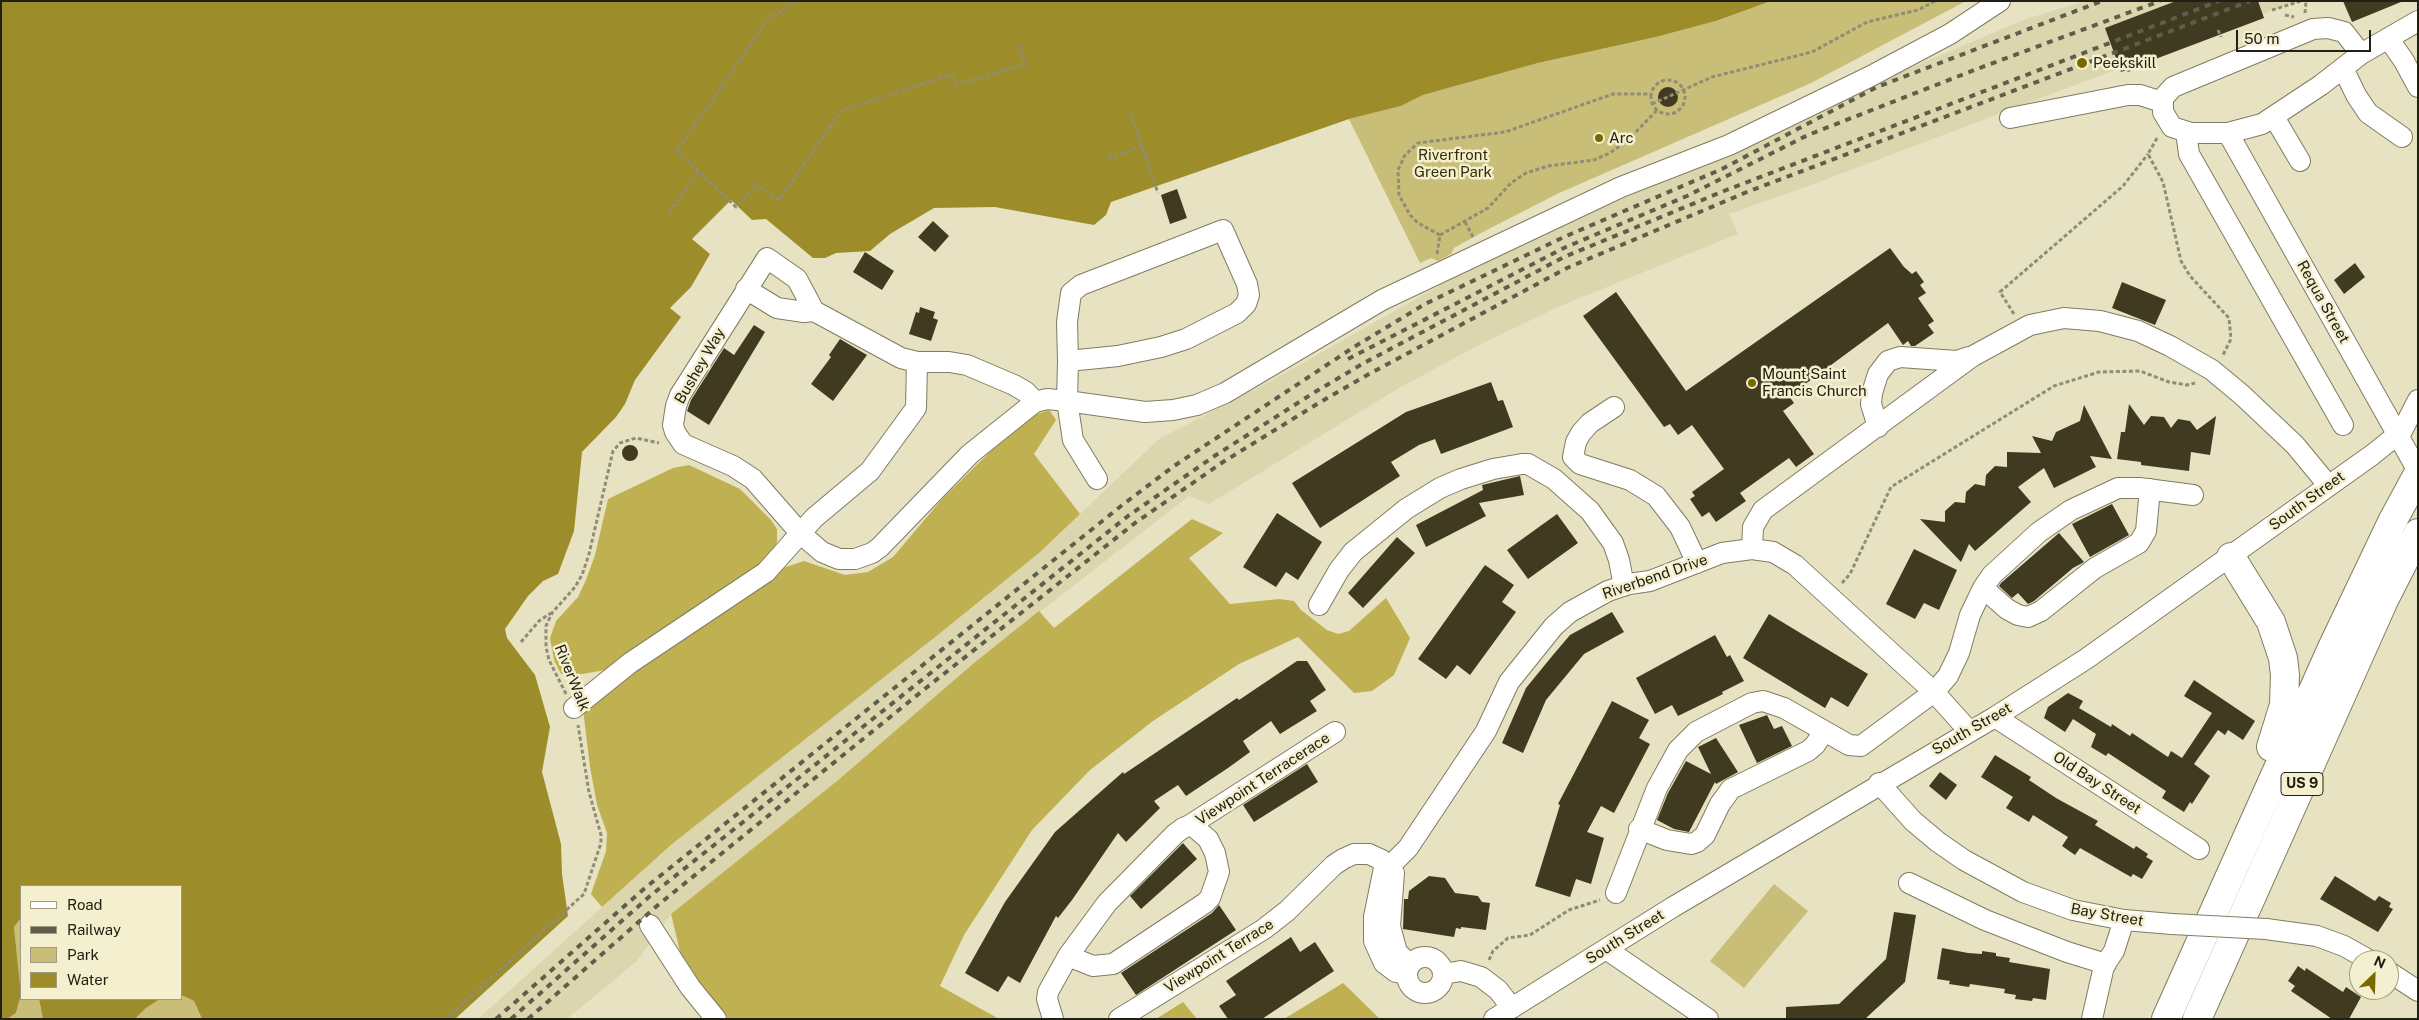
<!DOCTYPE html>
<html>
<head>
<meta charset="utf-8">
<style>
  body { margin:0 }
  #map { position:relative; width:2419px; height:1020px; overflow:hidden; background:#e7e2c2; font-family:"Public Sans",sans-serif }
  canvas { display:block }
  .frame { position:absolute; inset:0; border:2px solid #222014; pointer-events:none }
  .legend { position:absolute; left:20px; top:885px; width:162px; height:115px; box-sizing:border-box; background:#f4efce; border:1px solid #a09c84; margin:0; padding:6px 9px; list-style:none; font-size:15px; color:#222014 }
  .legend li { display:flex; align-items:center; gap:10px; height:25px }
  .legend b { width:25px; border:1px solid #a09c84 }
  .north { position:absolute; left:2349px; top:950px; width:50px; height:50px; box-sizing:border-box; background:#f4efce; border:1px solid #a09c84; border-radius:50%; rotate:24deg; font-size:14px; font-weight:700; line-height:20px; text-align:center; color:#222014 }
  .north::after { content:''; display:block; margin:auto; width:18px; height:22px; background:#776900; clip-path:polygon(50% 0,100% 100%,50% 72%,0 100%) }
  .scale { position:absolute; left:2236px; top:30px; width:135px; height:22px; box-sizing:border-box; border:2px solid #222014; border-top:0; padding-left:6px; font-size:15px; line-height:18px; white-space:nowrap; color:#222014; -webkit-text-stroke:4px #f4efce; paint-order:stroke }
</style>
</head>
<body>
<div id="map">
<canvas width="2419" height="1020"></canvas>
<div class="frame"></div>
<ul class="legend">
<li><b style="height:6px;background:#fff"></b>Road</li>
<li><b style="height:6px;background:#605d4a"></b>Railway</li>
<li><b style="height:14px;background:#c9be77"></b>Park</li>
<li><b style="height:14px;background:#9c8d2a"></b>Water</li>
</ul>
<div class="north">N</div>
<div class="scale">50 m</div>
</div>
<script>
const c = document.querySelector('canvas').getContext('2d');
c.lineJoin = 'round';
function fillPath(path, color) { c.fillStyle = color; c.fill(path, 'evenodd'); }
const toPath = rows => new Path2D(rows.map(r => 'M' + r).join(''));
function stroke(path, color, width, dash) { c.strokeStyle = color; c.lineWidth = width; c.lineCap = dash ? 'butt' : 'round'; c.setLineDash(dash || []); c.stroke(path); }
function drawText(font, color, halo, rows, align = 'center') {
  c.font = font + ' "Public Sans",sans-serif'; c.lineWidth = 5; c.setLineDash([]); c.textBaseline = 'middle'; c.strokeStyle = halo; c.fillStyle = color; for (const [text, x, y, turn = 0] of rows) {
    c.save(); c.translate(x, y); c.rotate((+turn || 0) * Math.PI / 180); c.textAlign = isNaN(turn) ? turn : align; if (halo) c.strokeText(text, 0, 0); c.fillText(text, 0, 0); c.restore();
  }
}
fillPath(toPath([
  [2086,1,2297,1,1819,182,1729,214,1738,234,1560,306,1479,345,1399,388,1209,504,1189,496,974,663,837,781,671,914,637,961,567,1019,478,1019,672,844,944,630,1039,553,1159,439,1269,382,1444,283,1589,213,1705,164,1872,84,2026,19]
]), '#dcd6ae');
fillPath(toPath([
  [1771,1,1966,1,1811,83,1557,194,1479,234,1454,248,1451,254,1438,261,1431,258,1420,263,1349,119,1401,106,1423,95,1538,63,1656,37,1716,21],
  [1774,884,1808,911,1744,988,1710,961],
  [21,918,21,992,14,927],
  [21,994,21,999,39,999,43,1019,7,1019,16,1013],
  [181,995,194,1001,202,1019,136,1019,146,1008,160,999,181,999]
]), '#c9be77');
fillPath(toPath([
  [1049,410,1056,420,1034,454,1080,514,1039,553,944,630,672,844,602,907,591,894,606,851,607,833,597,805,590,767,583,709,659,652,783,568,804,561,845,575,868,572,893,557,943,498,992,450,1035,415],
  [689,465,740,489,771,520,777,529,777,542,772,556,605,670,583,674,561,674,554,660,550,638,556,621,578,597,586,580,595,555,608,499,673,468],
  [1192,519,1223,533,1189,558,1230,604,1279,599,1294,601,1301,610,1327,630,1338,634,1349,631,1386,598,1410,638,1394,675,1372,691,1354,693,1298,637,1239,664,1153,721,1090,770,1032,830,964,935,940,986,999,1019,725,1019,683,964,671,914,837,781,974,663,1039,611,1054,628],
  [1343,983,1380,1019,1284,1019],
  [1183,1002,1197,1019,1156,1019]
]), '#bfb052');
fillPath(toPath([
  [1,1,1771,1,1716,21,1656,37,1538,63,1423,95,1401,106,1349,119,1111,202,1106,215,1094,225,995,207,934,208,890,234,870,251,836,253,825,258,813,258,766,219,752,220,731,200,692,239,710,254,691,287,670,308,681,317,635,380,625,404,616,417,582,452,574,531,558,574,543,581,528,596,505,629,507,638,535,675,550,727,542,772,561,844,562,874,568,916,455,1019,202,1019,194,1001,181,995,181,886,21,886,21,918,14,927,21,994,16,1013,7,1019,1,1019],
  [39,999,160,999,146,1008,135,1019,43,1019]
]), '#9c8d2a');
fillPath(toPath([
  [2176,1,2258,1,2264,18,2121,72,2105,28],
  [2343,1,2401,1,2401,2,2352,22],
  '1658 97a10 10 0 1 1 20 0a10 10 0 1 1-20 0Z',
  [1177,189,1187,218,1170,224,1161,195],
  [933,221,949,236,935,252,918,237],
  [1890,248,1904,267,1912,274,1916,271,1924,282,1920,285,1926,293,1918,298,1934,321,1928,325,1934,333,1915,346,1911,346,1908,341,1903,345,1888,323,1789,396,1794,403,1783,411,1814,454,1796,467,1789,458,1740,493,1746,501,1716,522,1709,512,1702,517,1690,499,1695,496,1692,492,1724,469,1692,425,1678,435,1670,424,1664,427,1583,316,1616,292,1686,391],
  [865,252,894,271,882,290,853,272],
  [2355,263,2365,277,2344,294,2334,280],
  [2122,282,2166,300,2155,325,2112,308],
  [920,307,935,312,933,318,938,320,931,341,909,334,916,312,919,313],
  [754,325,765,332,709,425,687,411,691,400,724,348,734,355],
  [840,339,867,355,833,401,811,384,831,357,829,355],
  [1491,382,1498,401,1503,400,1513,427,1441,454,1435,439,1419,445,1391,462,1400,476,1320,528,1292,483,1406,412],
  [2129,404,2144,425,2151,416,2164,417,2171,428,2178,419,2190,421,2197,430,2216,416,2210,455,2191,452,2189,471,2141,465,2141,462,2117,459,2121,432,2125,432],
  [2084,405,2112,459,2090,456,2096,467,2054,488,2044,468,2018,487,2031,502,1975,551,1969,544,1961,562,1920,519,1945,522,1945,511,1955,502,1965,503,1966,492,1975,484,1985,486,1986,475,1995,466,2007,467,2007,452,2041,453,2032,436,2052,441,2056,432,2080,421],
  '622 453a8 8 0 1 1 16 0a8 8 0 1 1-16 0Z',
  [1520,476,1524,495,1479,503,1486,516,1426,547,1416,525,1483,490,1482,485],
  [2112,504,2129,535,2090,557,2072,524],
  [1277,513,1322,542,1298,580,1286,572,1276,587,1243,567],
  [1557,514,1578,543,1528,579,1507,550],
  [2059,533,2084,562,2073,568,2034,601,2028,604,2018,593,2012,598,1999,586,2001,583],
  [1397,537,1415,553,1363,608,1348,593],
  [1914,549,1957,570,1939,610,1924,603,1915,619,1886,604],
  [1485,565,1514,585,1502,602,1516,612,1470,675,1457,665,1446,679,1418,659],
  [1612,612,1624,632,1584,654,1546,700,1523,753,1502,743,1526,688,1553,655,1570,635],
  [1769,614,1868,674,1848,707,1831,697,1825,708,1743,658],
  [1715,635,1727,657,1730,655,1744,681,1722,692,1723,694,1678,716,1672,705,1655,714,1636,678],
  [1297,661,1307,661,1326,690,1310,701,1317,711,1280,734,1271,721,1243,741,1250,752,1228,768,1186,796,1178,785,1154,801,1160,808,1126,842,1118,833,1072,900,1058,918,1056,916,1020,983,1008,976,998,992,965,973,1005,902,1055,832,1123,772,1124,774,1237,698,1239,700],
  [2194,680,2255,721,2243,740,2228,730,2225,735,2218,730,2194,764,2210,776,2192,804,2190,802,2184,812,2162,798,2166,791,2108,753,2106,756,2091,747,2096,734,2073,719,2065,732,2044,718,2048,707,2068,693,2083,701,2079,708,2111,727,2112,724,2130,736,2132,733,2168,757,2171,751,2182,758,2212,713,2184,696],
  [1612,701,1649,720,1639,738,1650,744,1614,813,1601,806,1587,832,1604,838,1591,884,1576,879,1570,897,1535,886,1560,805,1558,804],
  [1767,715,1774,729,1782,726,1792,746,1757,763,1739,725],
  [1716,738,1738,772,1716,784,1715,782,1689,832,1674,829,1657,820,1668,793,1686,761,1711,774,1698,747],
  [1995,755,2031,777,2029,780,2056,798,2098,821,2095,825,2134,849,2136,846,2148,854,2146,857,2153,861,2142,879,2133,874,2131,877,2080,848,2075,855,2062,846,2068,837,2033,815,2029,822,2006,808,2013,797,1981,777],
  [1307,764,1318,782,1254,822,1243,805],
  [1940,772,1957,785,1946,800,1929,786],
  [1183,843,1197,859,1141,909,1130,896],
  [1429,876,1445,878,1455,893,1478,896,1482,902,1490,903,1486,930,1461,927,1461,929,1456,928,1454,937,1403,929,1404,899,1408,899,1409,891],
  [2335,876,2375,901,2379,896,2391,903,2389,907,2393,909,2378,932,2320,899],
  [1219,905,1236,930,1136,995,1121,973,1212,913],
  [1894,912,1916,915,1905,982,1865,1019,1786,1019,1786,1007,1839,1004,1886,959],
  [1291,937,1300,952,1315,942,1334,971,1262,1019,1228,1019,1219,1006,1236,995,1226,981],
  [1942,948,1968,953,1982,954,1982,951,1996,953,1996,956,2010,958,2009,962,2050,969,2046,1000,2033,998,2032,1001,2015,999,2016,995,2004,993,2005,989,1970,984,1969,987,1949,984,1950,981,1937,979],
  [2298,966,2305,971,2306,968,2343,992,2346,987,2361,997,2349,1019,2332,1019,2291,991,2295,986,2288,981]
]), '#403b20');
const minor = toPath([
  [2388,38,2404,61,2418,87],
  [2361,54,2344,32,2328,28,2313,29,2173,87,2163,98,2163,112,2172,127,2191,133,2228,133,2262,124,2321,85,2361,54,2418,21],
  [2343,68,2356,95,2368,113,2402,137],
  [2274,117,2300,161],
  [2010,118,2128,95,2140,95,2162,102],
  [2186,132,2189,154,2343,425],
  [2228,133,2418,471],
  [746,289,777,308,804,312,814,311,901,358,917,362,949,362,967,365,1014,385,1026,392,1035,402],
  [814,311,797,279,767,258,680,395,676,406,673,425,675,432,683,444,733,466,753,479,801,534,822,552,839,559,855,559,872,553,880,547,970,454,1035,402,1047,399,1067,401,1145,412,1173,410,1197,405,1225,393,1382,300,1621,187,1729,145,1869,77,1950,34,2000,1],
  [1068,361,1067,322,1071,293,1081,285,1223,230,1247,284,1249,295,1246,304,1237,313,1186,339,1161,347,1118,356,1068,361,1067,401,1073,440,1097,479],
  [1614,407,1590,423,1581,433,1576,442,1573,457,1580,464,1630,480,1656,496,1680,527,1697,563],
  [1878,427,1871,404,1872,393,1878,374,1888,361,1900,357,1957,361,1969,357],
  [1752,549,1753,527,1763,510,1973,356,2030,325,2064,318,2100,321,2138,331,2170,346,2212,370,2242,395,2295,445,2328,485],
  [1983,588,2007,609,2018,615,2028,617,2041,611,2095,568,2139,543,2146,531,2150,489],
  [1319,605,1339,570,1353,552,1406,509,1440,488,1461,479,1493,469,1522,464,1528,464,1554,479,1590,511,1613,543,1619,560,1624,586],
  [574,708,630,663,766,572,814,518,870,471,916,408,917,362],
  [1995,717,2199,849],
  [1879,783,1913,821,1938,842,1964,860,2023,892,2073,910,2124,920,2172,924],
  [1190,825,1335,732],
  [1639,829,1667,840,1691,844,1697,842,1705,835,1720,804,1731,789,1808,751,1815,745,1824,731],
  [1394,873,1390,926,1397,952,1410,965],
  [1909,883,1985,920,2067,952,2106,964],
  [1616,893,1657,788,1678,750,1696,732,1752,703,1763,701,1784,708,1849,745,1861,746,1934,692,1948,676,1959,653,1970,615,1983,588,1992,575,2039,532,2071,510,2118,488,2139,488,2193,495],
  [650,925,690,987,716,1019],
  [2266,929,2317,936,2344,946,2369,960],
  [1606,949,1708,1019],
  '1407 975a18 18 0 1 1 36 0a18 18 0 1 1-36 0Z',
  [2389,972,2418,991],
  [1407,974,1396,972,1384,963,1374,941,1374,917,1384,868,1395,861,1408,848,1486,731,1509,682,1554,626,1570,612,1608,591,1629,584,1650,581,1722,553,1752,549,1773,552,1795,565,1934,692,1969,731],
  [1443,974,1461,971,1481,977,1498,990,1512,1008],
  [1053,1019,1047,999,1048,992,1068,956,1107,903,1175,834,1183,828,1190,825,1194,827,1208,839,1215,853,1219,872,1210,898,1205,903,1113,964,1093,966,1068,956],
  [1119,1019,1264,929,1287,911,1334,865,1343,859,1354,854,1369,854,1382,860,1384,868],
  [1494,1019,1673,907,1995,717,2086,659,2372,455,2402,431,2418,400],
  [2092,1019,2104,966,2114,951,2124,920]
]);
const highway = toPath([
  [2231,557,2271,622,2283,658,2285,675,2284,705,2271,747],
  [2166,1019,2332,648,2392,522,2418,474],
  [2197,1019,2384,600,2418,533]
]);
stroke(minor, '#817c5f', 22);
stroke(highway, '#817c5f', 30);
stroke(toPath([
  [798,1,769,18,677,151,736,207,756,184,779,200,842,110,952,74,955,85,1025,64,1019,45],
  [2272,10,2301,1],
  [2305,13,2306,1],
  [2285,15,2294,17],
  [2218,30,2221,37],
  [2126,64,2129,72],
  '1651 97a17 17 0 1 1 34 0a17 17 0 1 1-34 0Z',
  [1652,104,1712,77,1812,52,1867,22,1918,10,1935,1],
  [1130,113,1158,193],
  [2157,138,2148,154,2163,182,2181,261,2190,276,2229,318,2231,339,2222,357],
  [1108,158,1141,146],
  [669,212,699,171],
  [1465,222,1473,237],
  [1440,235,1418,223,1410,215,1399,195,1398,170,1405,155,1418,143,1505,132,1613,94,1651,94],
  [1440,235,1488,208,1511,183,1526,173,1548,166,1594,160,1610,153,1629,139,1657,110],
  [1437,254,1440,235],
  [2014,314,2000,292,2123,186,2148,154],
  [1842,583,1850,574,1891,487,2054,386,2099,372,2140,371,2169,382,2187,385,2195,383],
  [521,642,539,621,551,613],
  [566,694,549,660,546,647,546,626,552,613,575,587,582,575,589,554,613,451,620,443,636,438,659,443],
  [1489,960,1493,951,1508,938,1530,935,1569,910,1600,900],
  [446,1019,584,894,601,843,601,835,589,792,578,725]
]), '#908c75', 3, [4, 2.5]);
stroke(minor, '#fff', 20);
stroke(highway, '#fff', 28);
stroke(toPath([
  [1348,359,1566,247,1687,196,1808,135,1977,69,2160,1],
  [496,1019,645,888,1121,506,1174,466,1354,347,1425,304,1564,237,1722,169,1877,87,2102,1],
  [511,1019,650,896,1128,516,1216,455,1315,392,1364,363,1564,257,1724,191,2219,1],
  [528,1019,658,905,926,688,1135,523,1223,462,1322,401,1369,374,1567,268,1747,192,2250,1]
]), '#605d4a', 4, [6, 6]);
const minorBridge = toPath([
  [2172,924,2266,929]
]);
stroke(minorBridge, '#817c5f', 22, []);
stroke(minorBridge, '#fff', 20);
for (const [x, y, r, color] of [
  [2082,63,6,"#776900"],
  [1599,138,5,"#776900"],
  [1752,383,5,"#776900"]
]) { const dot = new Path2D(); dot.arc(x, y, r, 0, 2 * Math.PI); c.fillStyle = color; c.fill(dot); stroke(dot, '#f4efce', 2); }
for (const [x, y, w] of [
  [2302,784,42]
]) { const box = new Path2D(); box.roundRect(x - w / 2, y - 11.5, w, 23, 4); c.fillStyle = '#f4efce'; c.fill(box); stroke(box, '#222014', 1); }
drawText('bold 14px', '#222014', null, [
  ["US 9",2302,784]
]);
drawText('15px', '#222014', '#f4efce', [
  ["Peekskill",2093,63],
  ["Arc",1609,138],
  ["Mount Saint",1762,374],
  ["Francis Church",1762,391]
], 'left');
drawText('15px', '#352f05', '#f4efce', [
  ["Riverfront",1453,155],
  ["Green Park",1453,172]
]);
drawText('15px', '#222014', '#f4efce', [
  ["Requa Street",2323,302,61],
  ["Bushey Way",700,366,-60],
  ["South Street",2307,501,-36],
  ["Riverbend Drive",1655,577,-19],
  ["RiverWalk",572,678,68],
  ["South Street",1972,729,-30],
  ["Viewpoint Terracerace",1263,779,-33],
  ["Old Bay Street",2097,783,33],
  ["Bay Street",2107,915,10],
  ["South Street",1625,937,-32],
  ["Viewpoint Terrace",1219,956,-32]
]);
</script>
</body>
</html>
